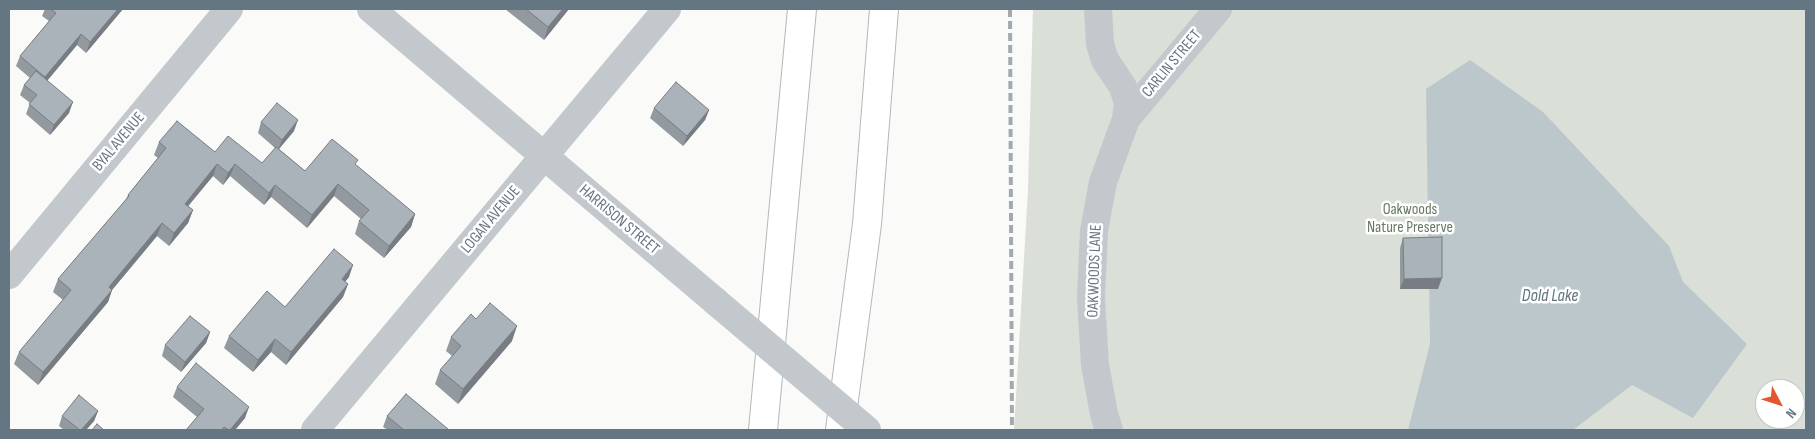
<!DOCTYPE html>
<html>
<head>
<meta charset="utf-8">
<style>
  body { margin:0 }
  #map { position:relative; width:1815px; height:439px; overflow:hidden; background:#fafaf8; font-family:"Sofia Sans Condensed",sans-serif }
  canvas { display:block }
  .frame { position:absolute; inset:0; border:10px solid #657683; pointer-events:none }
  .north { position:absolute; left:1755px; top:379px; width:50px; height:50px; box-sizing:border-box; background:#fff; border:1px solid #c1c8cd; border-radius:50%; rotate:130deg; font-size:14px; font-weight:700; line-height:20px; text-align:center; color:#657683 }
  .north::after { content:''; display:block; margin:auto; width:18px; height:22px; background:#e4572e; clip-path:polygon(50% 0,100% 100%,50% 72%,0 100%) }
</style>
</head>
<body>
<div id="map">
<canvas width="1815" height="439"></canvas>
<div class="frame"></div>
<div class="north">N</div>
</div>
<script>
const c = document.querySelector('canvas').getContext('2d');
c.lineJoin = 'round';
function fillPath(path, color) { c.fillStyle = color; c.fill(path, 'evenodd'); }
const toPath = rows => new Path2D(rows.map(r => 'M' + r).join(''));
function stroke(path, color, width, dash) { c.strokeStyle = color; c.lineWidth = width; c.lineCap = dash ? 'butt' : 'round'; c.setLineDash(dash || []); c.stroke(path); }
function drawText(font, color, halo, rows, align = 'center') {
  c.font = font + ' "Sofia Sans Condensed",sans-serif'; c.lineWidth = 5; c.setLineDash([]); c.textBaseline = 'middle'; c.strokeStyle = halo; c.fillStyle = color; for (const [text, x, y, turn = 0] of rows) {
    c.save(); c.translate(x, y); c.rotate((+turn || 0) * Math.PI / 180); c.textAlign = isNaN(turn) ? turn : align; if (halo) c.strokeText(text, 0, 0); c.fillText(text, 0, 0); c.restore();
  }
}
fillPath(toPath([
  [1033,9,1806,9,1806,430,1014,430,1028,190],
  [1765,389,1795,389,1795,419,1765,419]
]), '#dadfd7');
fillPath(toPath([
  [1470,60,1543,112,1669,246,1683,282,1747,344,1693,418,1632,385,1573,430,1408,430,1430,344,1426,89]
]), '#bbc7cb');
const highway = toPath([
  [763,430,802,9],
  [840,430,867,224,884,9]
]);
stroke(highway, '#b4b9bd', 30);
stroke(toPath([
  [371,9,715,301],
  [1098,9,1100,44,1105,60,1123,87,1128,103,1126,119,1103,182,1094,231,1091,298,1095,365,1104,414,1109,430],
  [1126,119,1218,9],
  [9,275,229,9],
  [315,430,667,9]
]), '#c3c8cc', 28);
stroke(highway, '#fff', 28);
stroke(toPath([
  [1010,9,1012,430]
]), '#a2aab0', 4, [8, 4]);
stroke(toPath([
  [715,301,867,430]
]), '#c3c8cc', 28);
fillPath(toPath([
  [45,9,123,9,86,53,77,45,47,81,69,113,50,135,26,114,30,103,20,95,24,85,30,78,16,66,20,56,49,21,42,16],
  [505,9,569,9,544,40],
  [654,108,709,110,705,120,683,146,650,118],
  [261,122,294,131,279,149,305,171,356,165,415,214,411,227,384,258,355,234,359,221,361,219,334,196,307,228,271,197,264,205,230,176,223,185,213,176,188,206,193,210,188,223,169,246,157,236,112,290,108,302,38,385,14,364,19,352,63,300,53,292,58,279,125,201,128,195,158,158,154,155,159,142,215,152,262,163,275,148,258,133],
  [1403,238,1438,289,1400,289,1400,248],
  [349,277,345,282,348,284,343,297,286,365,271,352,253,372,224,348,229,336,285,307],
  [476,319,512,341,458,404,435,384,440,370,452,356,446,351,451,337],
  [210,332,206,343,181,372,162,356,165,345],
  [177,387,245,418,235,430,186,430,197,417,173,397],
  [98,411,94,421,86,430,64,430,59,426,62,416],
  [387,416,447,430,388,430,383,427]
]), '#929a9f');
fillPath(toPath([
  [118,9,123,9,86,53,90,42],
  [563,9,569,9,544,40,548,27],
  [81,34,77,45,41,88,45,77],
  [73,102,69,113,50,135,54,125],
  [709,110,705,120,683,146,687,136],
  [298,120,294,131,278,150,282,140],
  [217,164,213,176,180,216,185,204],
  [235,164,230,176,223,185,228,173],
  [338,184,334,196,307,228,312,215],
  [275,185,271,197,264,205,269,193],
  [193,210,188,223,169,246,174,233],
  [415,214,411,227,384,258,389,246],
  [162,223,157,236,112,290,108,302,38,385,43,372,109,287],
  [353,265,349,277,337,291,342,279],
  [1442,278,1438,289,1400,289,1404,279],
  [348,284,343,297,286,365,291,352],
  [517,326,512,341,458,404,463,389],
  [210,332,206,343,181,372,185,362],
  [275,339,271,352,253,372,258,360],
  [249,407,245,418,235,430,230,430],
  [98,411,94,421,86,430,81,430]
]), '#777d82');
const building = toPath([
  [50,9,118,9,90,42,81,34,45,77,20,56,56,13,50,9],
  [526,9,563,9,548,27,526,9],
  [36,71,73,102,54,125,29,104,37,95,24,85,36,71],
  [676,82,709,110,687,136,654,108,676,82],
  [277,103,298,120,282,140,261,122,277,103],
  [177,121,215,152,228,136,262,163,276,147,305,171,332,139,358,160,355,164,415,214,389,246,359,221,369,210,338,184,312,215,275,185,269,193,235,164,228,173,217,164,185,204,193,210,174,233,162,223,109,287,112,290,43,372,19,352,71,290,58,279,129,196,128,195,166,148,159,142,177,121],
  [1442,237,1442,278,1404,279,1403,238,1442,237],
  [334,249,353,265,342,279,348,284,291,352,275,339,258,360,229,336,267,291,285,307,334,249],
  [490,303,517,326,463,389,440,370,461,346,451,337,471,314,476,319,490,303],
  [190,316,210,332,185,362,165,345,190,316],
  [196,363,249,407,230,430,229,430,224,427,221,430,186,430,204,409,177,387,196,363],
  [406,394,448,429,447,430,404,430,387,416,406,394],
  [79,395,98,411,81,430,80,430,62,416,79,395],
  [97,424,104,430,92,430,97,424]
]);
fillPath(building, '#aab3b9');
stroke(building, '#777d82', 1);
drawText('16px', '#657683', '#fff', [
  ["CARLIN STREET",1172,64,-50],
  ["BYAL AVENUE",119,142,-50],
  ["LOGAN AVENUE",491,220,-50],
  ["HARRISON STREET",619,220,40],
  ["OAKWOODS LANE",1095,271,-88]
]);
drawText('16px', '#687a64', '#fff', [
  ["Oakwoods",1410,210],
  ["Nature Preserve",1410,228]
]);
drawText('italic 18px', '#60757c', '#fff', [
  ["Dold Lake",1550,296]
]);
</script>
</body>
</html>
